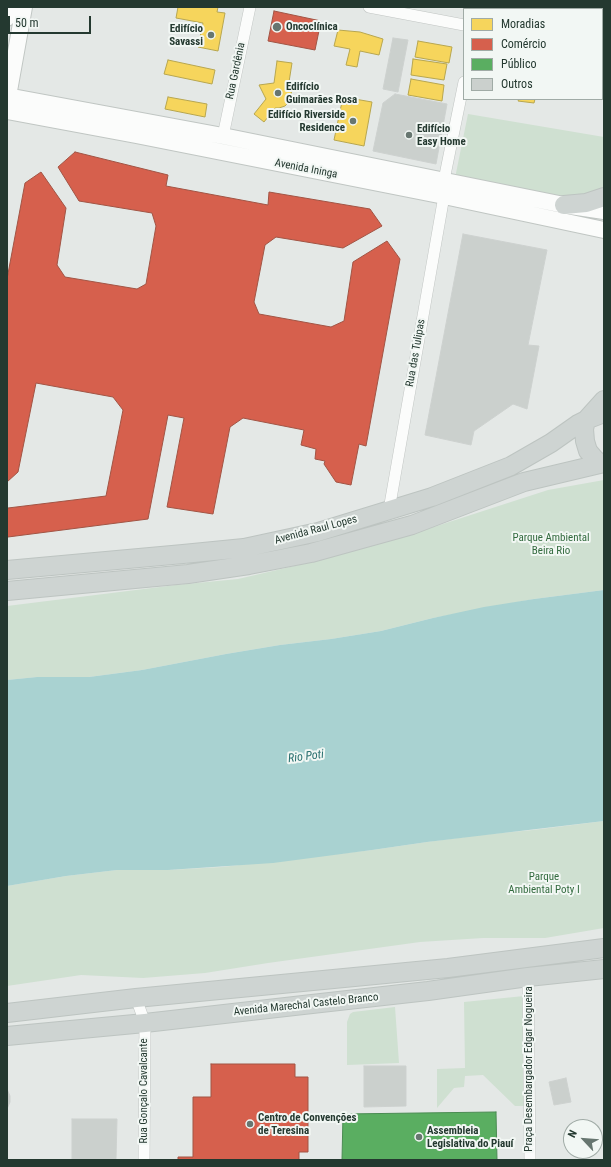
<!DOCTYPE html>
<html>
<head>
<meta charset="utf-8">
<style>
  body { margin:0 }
  #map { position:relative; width:611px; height:1167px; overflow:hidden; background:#e4e8e6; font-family:"Roboto Condensed",sans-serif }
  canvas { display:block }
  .frame { position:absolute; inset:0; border:8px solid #243930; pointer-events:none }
  .legend { position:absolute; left:463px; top:8px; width:140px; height:92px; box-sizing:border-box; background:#f2f7f4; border:1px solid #a0aba6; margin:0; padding:5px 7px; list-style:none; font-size:12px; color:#243930 }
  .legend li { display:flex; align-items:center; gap:8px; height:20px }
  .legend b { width:20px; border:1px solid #a0aba6 }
  .north { position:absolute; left:563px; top:1119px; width:40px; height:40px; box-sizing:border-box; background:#f2f7f4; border:1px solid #a0aba6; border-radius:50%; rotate:296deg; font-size:11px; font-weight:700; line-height:16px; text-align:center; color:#243930 }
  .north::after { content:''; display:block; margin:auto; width:14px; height:18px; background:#677670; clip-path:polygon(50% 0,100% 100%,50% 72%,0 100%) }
  .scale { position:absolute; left:8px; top:16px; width:83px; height:18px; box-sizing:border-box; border:2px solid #243930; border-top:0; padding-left:5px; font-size:12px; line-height:14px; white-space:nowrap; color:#243930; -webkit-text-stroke:3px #f2f7f4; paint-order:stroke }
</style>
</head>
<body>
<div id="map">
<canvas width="611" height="1167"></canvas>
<div class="frame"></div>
<ul class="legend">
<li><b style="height:11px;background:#f6d55c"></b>Moradias</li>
<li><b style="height:11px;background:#d6604d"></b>Comércio</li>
<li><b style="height:11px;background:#5aae61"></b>Público</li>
<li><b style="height:11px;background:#cbd0cd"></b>Outros</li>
</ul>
<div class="north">N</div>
<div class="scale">50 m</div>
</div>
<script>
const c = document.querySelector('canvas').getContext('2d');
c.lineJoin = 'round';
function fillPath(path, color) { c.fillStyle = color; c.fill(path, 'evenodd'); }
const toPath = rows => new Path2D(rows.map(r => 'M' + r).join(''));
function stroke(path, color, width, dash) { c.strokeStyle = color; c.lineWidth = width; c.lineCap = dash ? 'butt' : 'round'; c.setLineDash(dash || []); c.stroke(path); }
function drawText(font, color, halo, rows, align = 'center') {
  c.font = font + ' "Roboto Condensed",sans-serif'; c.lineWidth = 4; c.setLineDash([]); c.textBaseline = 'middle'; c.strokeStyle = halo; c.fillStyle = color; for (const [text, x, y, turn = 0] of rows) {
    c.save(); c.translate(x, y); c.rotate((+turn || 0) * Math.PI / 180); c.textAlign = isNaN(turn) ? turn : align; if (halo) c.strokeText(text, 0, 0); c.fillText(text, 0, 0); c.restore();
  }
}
fillPath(toPath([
  [468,114,604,137,604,191,568,199,455,178],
  [604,480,604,590,534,599,433,618,381,631,331,639,280,645,226,654,142,670,89,677,37,677,7,680,7,606,176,585,238,579,290,567,361,549,412,534,548,490],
  [604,821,604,928,545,938,483,938,420,942,268,963,205,973,143,978,81,975,7,986,7,886,66,876,117,870,168,870,222,867,372,850,427,842,480,835,533,830],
  [524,996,525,1106,515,1106,483,1075,465,1076,464,1087,454,1088,437,1108,437,1069,465,1068,464,1002],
  [395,1007,399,1063,347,1065,347,1022,350,1014,353,1012]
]), '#cfe0d1');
fillPath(toPath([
  [604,590,604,821,427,842,372,850,273,863,168,870,117,870,66,876,7,886,7,680,37,677,89,677,142,670,226,654,280,645,331,639,381,631,433,618,484,607,534,599]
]), '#a9d2d1');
const homes = toPath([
  [178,7,218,7,217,12,225,13,218,51,198,47,203,23,176,18,178,7],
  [338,30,360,32,383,39,379,55,360,51,357,67,346,65,350,49,334,46,338,30],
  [418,41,452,47,449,63,415,57,418,41],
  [413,59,447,64,444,80,411,75,413,59],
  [168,60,215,70,212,84,164,74,168,60],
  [277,61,292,63,289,82,292,88,291,95,288,103,285,106,279,108,275,108,264,122,254,114,266,99,259,85,274,83,277,61],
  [411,79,444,85,442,101,408,95,411,79],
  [168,97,207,104,205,117,165,109,168,97],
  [343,97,372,102,364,146,334,140,343,97],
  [519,99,535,99,534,103,518,101,519,99]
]);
fillPath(homes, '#f6d55c');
stroke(homes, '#b7a64f', 1);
const shops = toPath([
  [505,7,594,7,594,9,504,9,505,7],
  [274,11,321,21,315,50,268,41,274,11],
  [75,152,168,175,166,186,268,205,269,192,370,209,382,226,343,248,276,237,265,245,254,302,259,314,331,327,344,321,353,262,387,241,400,259,366,446,359,444,351,485,336,482,324,464,325,461,315,459,316,449,301,445,304,430,243,418,230,427,213,514,167,507,184,418,168,415,148,519,8,537,7,536,7,509,8,508,106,496,123,410,113,397,36,383,18,472,7,482,7,279,25,183,41,172,66,208,57,265,65,277,137,289,146,284,156,226,152,213,79,201,58,167,75,152],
  [211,1064,295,1064,295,1077,308,1077,308,1152,299,1152,299,1160,178,1160,178,1157,193,1157,193,1097,211,1097,211,1064]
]);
fillPath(shops, '#d6604d');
stroke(shops, '#a15444', 1);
const public = toPath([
  [496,1112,497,1160,342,1160,343,1114,496,1112]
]);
fillPath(public, '#5aae61');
stroke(public, '#4a8b52', 1);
const building = toPath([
  [393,38,408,40,398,92,383,89,393,38],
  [395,94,447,104,436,164,373,151,383,103,395,94],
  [463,234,547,250,528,345,539,346,527,409,513,404,474,431,471,445,425,435,463,234],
  [364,1066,406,1066,406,1106,364,1107,364,1066],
  [566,1078,571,1102,554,1105,549,1082,566,1078],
  [7,1089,10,1096,10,1102,7,1109,7,1089],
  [72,1119,117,1119,116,1159,72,1159,72,1119]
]);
fillPath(building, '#cbd0cd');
stroke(building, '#cdd1cf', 1);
const minor = toPath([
  [369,7,464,25],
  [478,9,479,7],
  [602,52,604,53],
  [223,136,250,7],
  [444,180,464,82],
  [389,510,444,196],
  [528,977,530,1160],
  [136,998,145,1023,144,1160]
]);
const secondary = toPath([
  [7,18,9,7],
  [7,96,223,136,564,205,604,211],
  [7,102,24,7],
  [7,111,136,135,444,196,604,230]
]);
const primary = toPath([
  [564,205,586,203,604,197],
  [600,464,594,458,588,451,585,441,584,429,586,420,604,400],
  [7,570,183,554,244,548,318,532,432,497,511,466,551,443,578,424,586,420,604,413],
  [7,591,188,574,249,565,311,553,412,525,524,482,604,463],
  [7,1013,136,998,448,968,604,948],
  [7,1036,145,1023,312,1004,428,991,528,977,604,969]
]);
stroke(minor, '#c1c5c3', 12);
stroke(secondary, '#c0c6c3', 18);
stroke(primary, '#bdc4c1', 20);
stroke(minor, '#fbfcfb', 11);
stroke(secondary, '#fbfcfb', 16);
stroke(primary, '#ced4d2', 18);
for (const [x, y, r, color] of [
  [277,27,5,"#677670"],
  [211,35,4,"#677670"],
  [278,93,4,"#677670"],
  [353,121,4,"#677670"],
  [409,135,4,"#677670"],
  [250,1124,4,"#677670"],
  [419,1137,4,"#677670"]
]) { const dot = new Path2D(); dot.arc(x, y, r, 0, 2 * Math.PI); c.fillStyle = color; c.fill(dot); stroke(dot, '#f2f7f4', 1.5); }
drawText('bold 11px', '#243930', '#f2f7f4', [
  ["Oncoclínica",286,27],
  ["Edifício",203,29,"right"],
  ["Savassi",203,42,"right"],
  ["Edifício",286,87],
  ["Guimarães Rosa",286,100],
  ["Edifício Riverside",345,115,"right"],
  ["Residence",345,128,"right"],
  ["Edifício",417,129],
  ["Easy Home",417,142],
  ["Centro de Convenções",258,1118],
  ["de Teresina",258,1131],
  ["Assembleia",427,1131],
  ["Legislativa do Piauí",427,1144]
], 'left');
drawText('11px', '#243930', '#f2f7f4', [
  ["Rua Gardênia",236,71,-78],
  ["Avenida Ininga",306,169,11],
  ["Rua das Tulipas",416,353,-80],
  ["Avenida Raul Lopes",316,530,-15],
  ["Avenida Marechal Castelo Branco",306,1005,-6],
  ["Praça Desembargador Edgar Nogueira",529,1069,-90],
  ["Rua Gonçalo Cavalcante",144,1091,-90]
]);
drawText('11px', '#336b3f', '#f2f7f4', [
  ["Parque Ambiental",551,538],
  ["Beira Rio",551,551],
  ["Parque",544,877],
  ["Ambiental Poty I",544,890]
]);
drawText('italic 12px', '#266e6d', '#f2f7f4', [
  ["Rio Poti",306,757,-7]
]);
</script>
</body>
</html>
